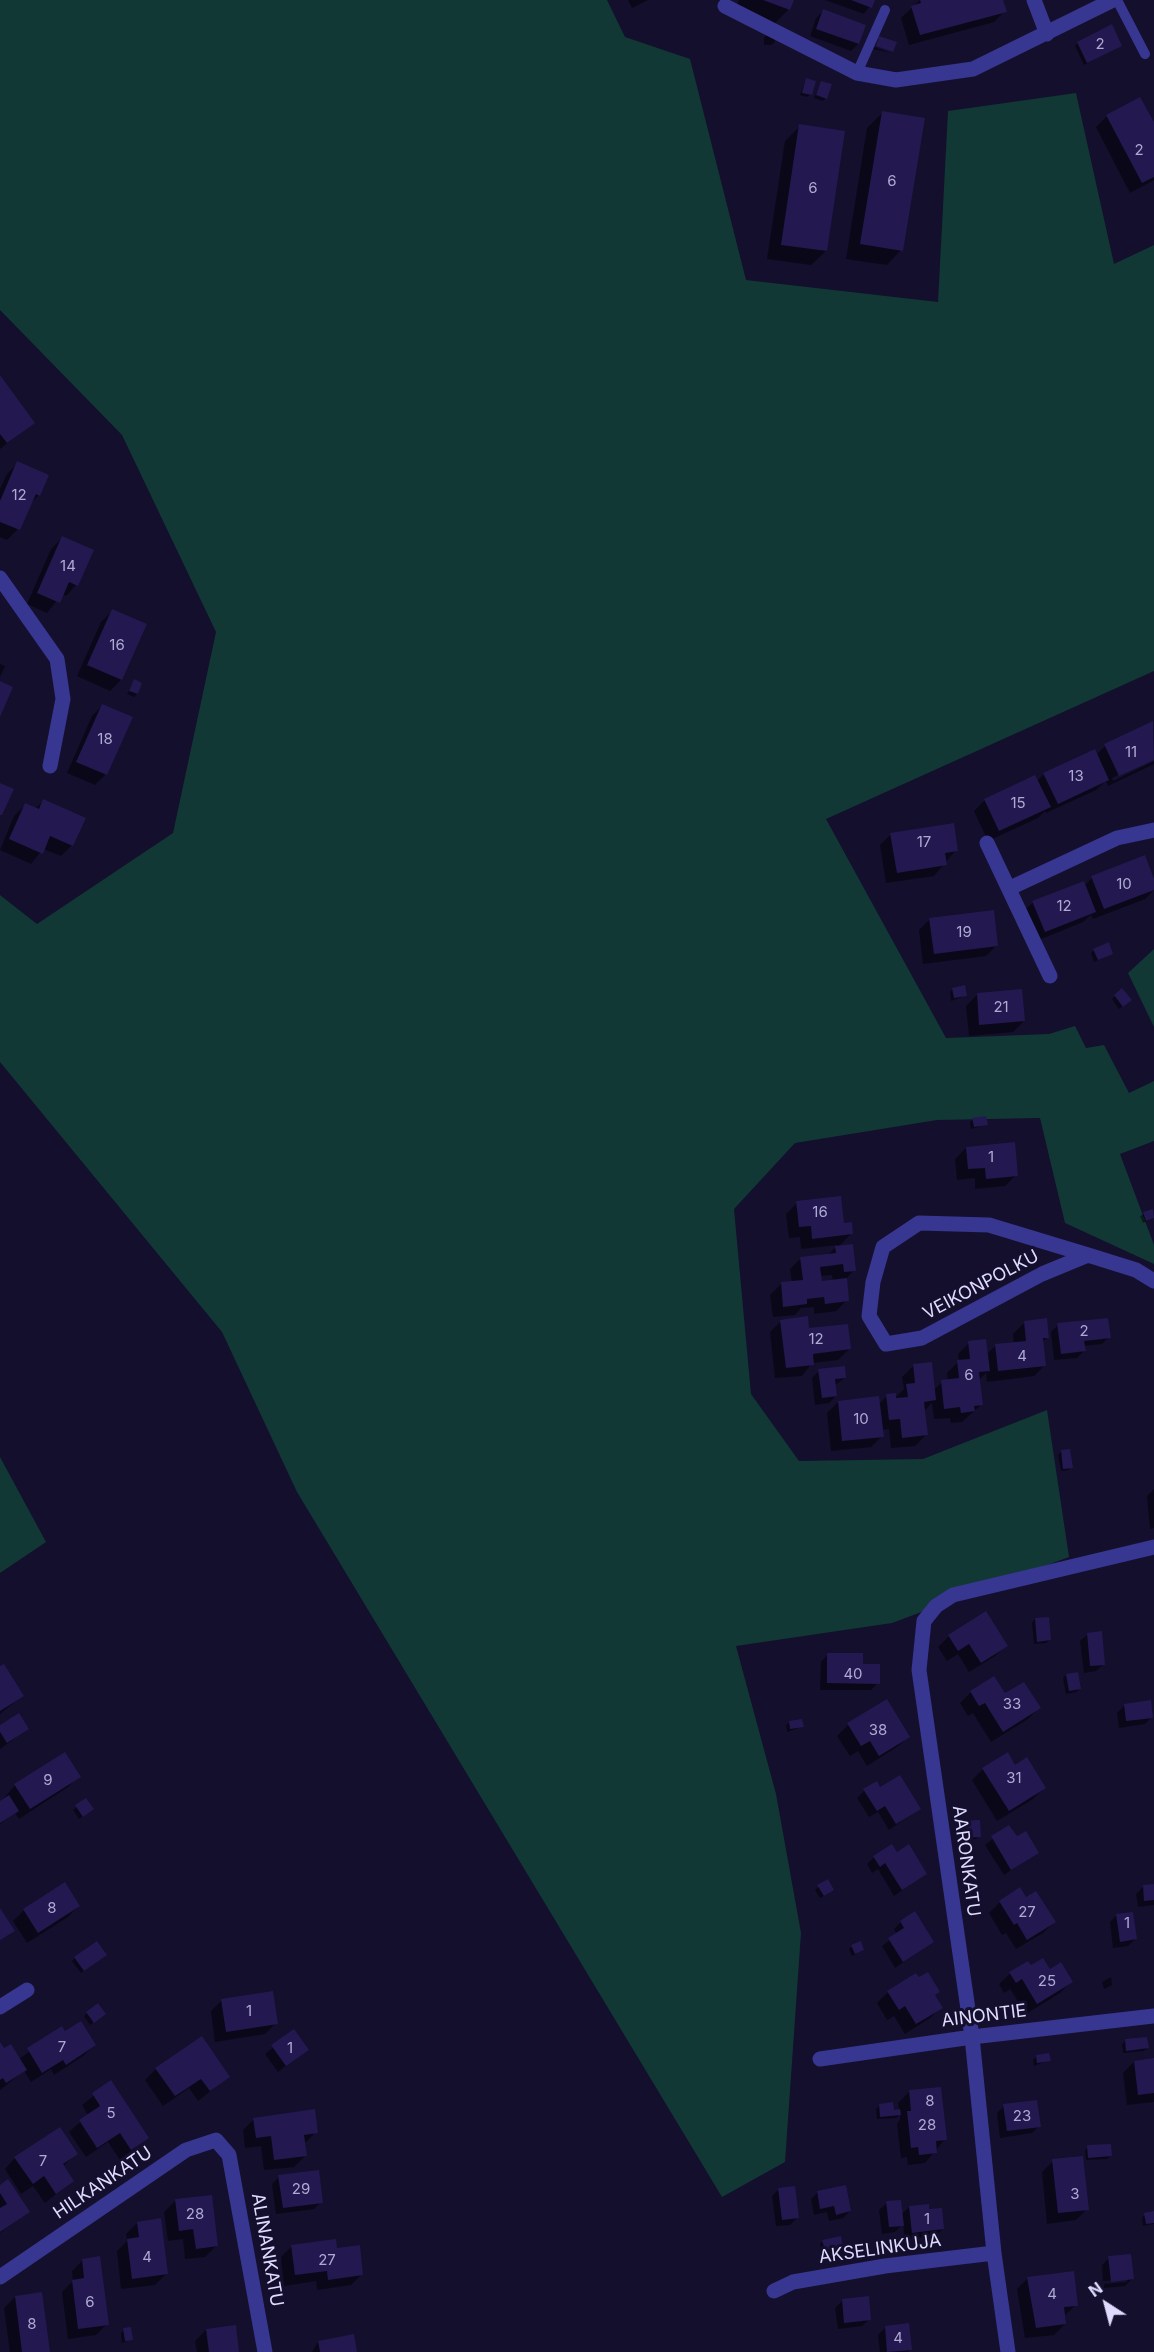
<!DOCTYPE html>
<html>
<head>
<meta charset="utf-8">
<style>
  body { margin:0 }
  #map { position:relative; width:1154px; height:2352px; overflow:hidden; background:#130f2d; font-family:Inter,sans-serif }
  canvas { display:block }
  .north { position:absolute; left:1076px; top:2274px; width:60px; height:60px; -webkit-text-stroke:4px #130f2d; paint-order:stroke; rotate:324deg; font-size:16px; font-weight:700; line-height:24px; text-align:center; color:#dedbff }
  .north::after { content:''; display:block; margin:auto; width:21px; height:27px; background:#dedbff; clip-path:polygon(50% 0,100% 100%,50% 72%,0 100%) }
</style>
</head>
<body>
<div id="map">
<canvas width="1154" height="2352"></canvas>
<div class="north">N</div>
</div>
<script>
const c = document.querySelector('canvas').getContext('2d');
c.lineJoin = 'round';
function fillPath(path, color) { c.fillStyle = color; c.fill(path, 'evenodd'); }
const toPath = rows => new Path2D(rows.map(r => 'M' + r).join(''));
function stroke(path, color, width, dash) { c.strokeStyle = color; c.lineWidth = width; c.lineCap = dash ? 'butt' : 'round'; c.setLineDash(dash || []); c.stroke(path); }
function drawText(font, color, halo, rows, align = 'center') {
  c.font = font + ' Inter,sans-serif'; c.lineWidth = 6; c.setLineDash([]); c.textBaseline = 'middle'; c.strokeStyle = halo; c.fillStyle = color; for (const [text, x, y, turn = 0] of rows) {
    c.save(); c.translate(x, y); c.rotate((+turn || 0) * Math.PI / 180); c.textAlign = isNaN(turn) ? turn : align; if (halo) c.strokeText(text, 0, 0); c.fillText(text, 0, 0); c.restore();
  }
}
fillPath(toPath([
  [0,0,607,0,625,37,690,59,746,280,938,302,948,111,1076,93,1114,264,1154,245,1154,671,826,819,946,1038,1049,1034,1075,1026,1086,1048,1104,1045,1129,1093,1154,1081,1154,1141,1120,1154,1154,1245,1154,1264,1065,1223,1040,1118,937,1120,795,1143,734,1209,751,1394,799,1461,923,1459,1047,1410,1069,1557,892,1623,736,1646,776,1794,801,1933,785,2162,722,2197,297,1492,222,1332,0,1062,0,895,37,924,173,833,216,632,122,435,0,310],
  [1154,949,1154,1027,1128,973],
  [0,1457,46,1542,0,1573]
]), '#113835');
fillPath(toPath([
  [628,0,648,0,632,8],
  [739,0,792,0,789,9,774,24,735,10],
  [825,0,874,0,864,14],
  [920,0,1002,0,1005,11,994,22,909,45,901,18],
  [823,11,864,26,858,44,851,51,810,36,816,18],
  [774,33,775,42,771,45,764,45,764,37],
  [1078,43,1121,45,1084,65,1075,46],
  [874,47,891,53,873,49],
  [806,80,811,94,807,97,800,95],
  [821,83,826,98,823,101,814,98],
  [1140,99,1154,126,1154,180,1130,193,1096,127,1107,116],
  [882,113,901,250,887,265,846,259,867,128],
  [800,126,826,251,811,265,767,259,785,141],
  [0,378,33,423,0,449],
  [18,463,39,495,30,504,18,529,7,540,0,537,0,489,7,474],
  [62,538,76,585,66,596,62,594,47,613,27,604,51,549],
  [112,611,145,625,121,680,110,691,77,676,101,622],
  [0,664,5,666,0,677],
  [135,681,137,694,134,697,127,694],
  [103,705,106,774,95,785,67,773,92,716],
  [1153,723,1154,758,1112,778,1113,781,1154,761,1154,764,1108,786,1106,781,1096,790,1046,813,1045,811,1038,818,988,841,974,811,985,800,1037,781,1044,774,1096,755,1105,746],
  [43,801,84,819,72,845,61,856,43,849,31,864,0,850,14,816,25,805,35,809],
  [891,834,956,850,934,876,886,883,880,845],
  [1092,878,1154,883,1154,890,1145,899,1093,919,1091,915,1083,922,1034,942,1022,913,1033,902,1084,886],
  [930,919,997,945,986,956,923,964,919,930],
  [1094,950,1112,953,1094,962,1091,953],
  [953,989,965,996,951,1001,950,992],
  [977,995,1024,1021,1013,1032,969,1036,966,1006],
  [1115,996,1127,1003,1119,1009,1112,999],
  [973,1119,986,1125,971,1129,970,1122],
  [966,1148,1016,1175,1005,1186,975,1189,975,1178,957,1180,955,1159],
  [797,1203,852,1233,838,1247,854,1270,845,1280,847,1300,836,1311,814,1314,814,1307,801,1308,795,1315,773,1317,770,1295,781,1284,792,1283,790,1269,801,1258,827,1256,838,1245,801,1249,800,1237,789,1238,786,1214],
  [832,1275,833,1281,821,1283,820,1276],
  [1152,1210,1154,1218,1143,1223,1140,1216],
  [781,1321,808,1330,849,1349,838,1360,812,1363,802,1376,775,1378,770,1332],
  [1024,1323,1048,1337,1042,1342,1045,1365,1034,1376,987,1382,986,1373,979,1380,982,1404,962,1422,951,1423,950,1418,934,1419,932,1403,924,1411,926,1435,915,1446,891,1448,889,1429,882,1430,882,1436,871,1447,831,1451,827,1413,838,1402,879,1404,887,1396,895,1398,904,1389,902,1377,913,1366,934,1390,942,1382,948,1381,947,1373,959,1361,958,1354,969,1343,986,1355,995,1346,1014,1344,1013,1334],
  [1058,1325,1109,1337,1102,1344,1083,1346,1084,1351,1077,1358,1054,1360,1051,1332],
  [819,1371,845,1378,835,1385,836,1396,829,1403,815,1405,812,1378],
  [1062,1451,1071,1467,1068,1470,1061,1471,1058,1455],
  [1154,1489,1154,1528,1150,1529,1147,1496],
  [1035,1619,1049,1640,1046,1643,1034,1644,1032,1623],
  [1088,1634,1104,1664,1096,1671,1084,1673,1080,1641],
  [949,1636,1006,1646,995,1656,969,1672,958,1654,947,1661,938,1647],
  [828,1654,862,1666,878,1683,871,1690,820,1690,821,1662],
  [0,1668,22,1696,0,1714],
  [1066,1675,1080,1689,1076,1692,1066,1694,1063,1678],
  [971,1692,1039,1708,1028,1719,991,1742,973,1713,968,1716,960,1703],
  [886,1701,908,1737,897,1747,867,1766,858,1751,850,1756,837,1736,848,1725],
  [1124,1706,1152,1717,1145,1724,1119,1728,1117,1713],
  [790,1722,802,1727,787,1732,786,1725],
  [0,1727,28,1729,0,1749],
  [983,1769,1044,1788,1033,1799,997,1821,972,1780],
  [79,1776,68,1787,19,1819,15,1813,0,1824,0,1803,15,1785],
  [880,1789,919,1809,889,1830,878,1812,869,1817,857,1798,864,1791],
  [85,1800,89,1812,79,1819,73,1810],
  [961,1822,979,1836,976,1839,959,1840,958,1826],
  [1009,1827,1016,1839,1037,1852,1004,1875,985,1845],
  [896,1854,925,1874,894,1896,878,1869,872,1873,867,1864,874,1857],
  [1154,1885,1154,1905,1138,1907,1136,1894,1143,1887],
  [818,1887,829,1893,820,1898,815,1890],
  [1026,1899,1054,1922,1043,1933,1016,1949,1006,1933,1002,1935,989,1913,1000,1902],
  [78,1906,68,1917,27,1943,13,1921,24,1910],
  [1117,1915,1135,1939,1128,1946,1113,1948,1110,1922],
  [901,1922,932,1942,895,1968,882,1946,897,1935,894,1929],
  [852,1946,863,1950,852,1956,849,1949],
  [75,1958,102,1958,81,1973,72,1961],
  [1031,1967,1049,1971,1071,1982,1060,1993,1026,2014,1010,1989,1004,1993,999,1984,1010,1974],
  [1111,1977,1112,1985,1104,1989,1102,1982],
  [888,1992,938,1992,934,1996,941,2007,930,2018,905,2034,894,2016,887,2020,877,2003],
  [222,2000,276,2023,265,2034,215,2042,211,2011],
  [87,2013,101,2017,90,2025,84,2016],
  [62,2028,65,2033,94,2045,83,2056,54,2075,51,2069,31,2082,24,2071,0,2090,0,2047,19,2059],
  [294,2031,307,2049,278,2072,265,2054],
  [1125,2041,1147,2048,1144,2051,1123,2053,1122,2044],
  [1036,2057,1049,2060,1034,2066,1033,2060],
  [1154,2060,1154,2102,1127,2105,1123,2073,1134,2062],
  [156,2069,228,2077,198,2101,189,2088,163,2106,145,2080],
  [111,2082,148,2137,120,2160,108,2142,86,2157,69,2132,88,2115,82,2105],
  [909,2092,945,2139,925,2163,908,2165,907,2157,901,2158,897,2124,900,2120,900,2115,896,2118,877,2119,876,2109,879,2106,892,2111,899,2110,898,2103],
  [1004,2106,1039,2126,1032,2133,1000,2138,997,2113],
  [254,2119,316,2132,305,2143,305,2156,294,2167,264,2170,261,2146,245,2148,243,2130],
  [1088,2147,1110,2156,1107,2159,1086,2160,1085,2150],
  [76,2154,62,2167,72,2181,45,2203,33,2186,21,2194,5,2169,15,2158],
  [1053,2161,1087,2209,1076,2220,1047,2224,1042,2172],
  [279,2177,321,2202,314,2209,276,2214,272,2184],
  [0,2186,29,2212,0,2233],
  [779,2189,797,2218,790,2225,776,2226,772,2196],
  [818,2192,850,2211,843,2218,829,2221,827,2212,814,2215,811,2199],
  [210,2196,216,2246,205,2257,185,2259,183,2239,168,2241,164,2212,175,2201],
  [887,2203,901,2215,909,2207,943,2229,936,2236,905,2239,903,2224,895,2232,882,2234,879,2210],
  [1154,2213,1154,2224,1143,2226,1142,2217],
  [137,2223,166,2274,155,2285,121,2289,117,2251,127,2241,126,2234],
  [823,2241,841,2246,822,2253,820,2244],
  [292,2246,336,2250,362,2274,351,2285,317,2290,316,2281,284,2286,281,2257],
  [1109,2258,1132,2279,1125,2286,1104,2288,1104,2284,1127,2282,1127,2279,1103,2281,1102,2265],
  [83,2260,107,2324,96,2335,68,2339,62,2292,73,2281,72,2271],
  [1028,2278,1076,2305,1064,2316,1065,2324,1054,2335,1025,2338,1017,2289],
  [15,2297,48,2352,10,2352,4,2308],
  [842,2301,870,2319,862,2326,838,2329,835,2308],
  [885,2328,910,2350,908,2352,880,2352,878,2335],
  [124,2330,131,2339,122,2343,121,2333],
  [206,2330,238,2352,197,2352,195,2341],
  [318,2342,356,2352,312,2352]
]), '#0007');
fillPath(toPath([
  [763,0,794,0,790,10],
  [851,0,875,0,872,8],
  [920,0,1003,0,1007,12,920,35,911,6,921,3],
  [823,9,866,25,859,44,816,29],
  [1112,24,1122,46,1087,63,1077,42],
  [879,36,897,42,893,52,876,46],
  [806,78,816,81,812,95,802,93],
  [821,81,832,84,827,99,816,95],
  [1140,97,1154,122,1154,177,1142,183,1106,115],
  [882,111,925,118,903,251,860,244],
  [799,124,845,131,827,251,781,245],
  [0,375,35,423,7,443,0,434],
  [17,461,49,475,40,496,36,494,20,530,0,522,0,501],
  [62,536,94,550,78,586,69,582,60,603,37,593],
  [112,609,147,624,122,680,87,665],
  [134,679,142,683,138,694,129,691],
  [0,681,13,687,0,717],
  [102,704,133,717,107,775,76,762],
  [1153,721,1154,760,1119,776,1104,744],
  [1095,749,1109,780,1058,804,1043,773],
  [1035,775,1051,807,999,831,984,799],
  [0,783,14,789,2,815,0,815],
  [43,799,86,818,73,846,50,836,43,854,9,839,25,803,39,809],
  [954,823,958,851,945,853,947,865,897,873,890,833],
  [1145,855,1154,879,1154,890,1104,909,1091,876],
  [1084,881,1096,912,1045,932,1032,901],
  [994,910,998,946,934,954,929,918],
  [1109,942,1113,954,1098,960,1093,949],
  [965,985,967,996,954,998,952,988],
  [1122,988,1132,1000,1123,1007,1114,995],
  [1022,989,1025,1021,979,1025,977,993],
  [986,1116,988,1125,974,1127,972,1118],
  [1015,1142,1018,1176,986,1179,985,1168,968,1169,966,1147],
  [841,1196,844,1223,852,1222,853,1234,812,1239,811,1226,799,1227,796,1201],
  [1153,1209,1154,1218,1146,1221,1143,1212],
  [853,1244,856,1271,844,1272,843,1264,820,1267,822,1281,847,1278,849,1301,825,1304,824,1297,807,1299,807,1304,783,1307,781,1282,803,1280,800,1257,836,1253,835,1246],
  [808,1316,809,1328,848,1324,851,1349,813,1354,814,1365,786,1368,780,1320],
  [1047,1318,1049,1338,1043,1338,1046,1366,998,1371,995,1344,1026,1341,1024,1321],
  [1108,1318,1111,1338,1084,1341,1086,1351,1061,1354,1057,1323],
  [986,1339,990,1371,979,1372,983,1405,974,1406,975,1411,961,1413,960,1407,944,1409,941,1380,959,1378,957,1360,970,1359,968,1341],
  [932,1362,936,1400,924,1402,928,1435,902,1438,900,1419,889,1420,886,1394,896,1393,896,1398,908,1397,906,1384,915,1383,913,1364],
  [845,1366,846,1378,835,1379,837,1396,822,1398,818,1369],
  [879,1396,884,1437,842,1441,838,1401],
  [1070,1449,1073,1468,1063,1469,1061,1450],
  [986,1611,1008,1646,981,1663,969,1644,958,1651,948,1635],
  [1049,1617,1051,1640,1037,1642,1035,1618],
  [1102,1631,1105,1665,1090,1666,1087,1633],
  [827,1653,863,1653,863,1664,880,1664,880,1684,827,1683],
  [4,1664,24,1696,0,1711,0,1666],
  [1078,1672,1081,1689,1069,1691,1066,1674],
  [994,1676,1005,1693,1024,1682,1041,1708,1003,1732,985,1703,979,1706,970,1691],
  [887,1699,910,1737,879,1756,870,1741,861,1746,847,1723],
  [1151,1700,1153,1718,1126,1721,1124,1704],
  [19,1713,29,1729,7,1743,0,1732,0,1725],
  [802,1719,804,1727,790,1729,789,1721],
  [65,1752,81,1777,30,1809,14,1784],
  [1008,1752,1015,1765,1027,1757,1046,1788,1009,1811,982,1768],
  [900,1775,921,1809,896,1824,885,1806,877,1811,863,1789,877,1781,880,1787],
  [9,1795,19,1811,0,1823,0,1801],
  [86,1798,94,1809,83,1817,75,1805],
  [980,1820,981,1837,961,1838,961,1821],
  [1009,1825,1017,1836,1026,1831,1039,1853,1011,1870,991,1836],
  [892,1844,897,1852,909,1844,927,1874,902,1890,885,1863,880,1867,873,1856],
  [828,1879,834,1890,824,1896,817,1885],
  [65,1882,80,1906,38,1933,23,1909],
  [1154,1884,1154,1900,1144,1901,1143,1885],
  [1020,1887,1026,1897,1036,1891,1056,1922,1027,1940,1017,1923,1014,1925,999,1901],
  [0,1908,15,1931,0,1940],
  [915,1911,934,1942,903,1962,888,1938,904,1928,900,1921],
  [1133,1912,1137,1939,1120,1942,1116,1914],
  [97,1941,107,1955,84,1971,74,1957],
  [861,1941,864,1950,855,1954,851,1945],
  [1043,1958,1050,1969,1061,1962,1073,1982,1037,2004,1022,1979,1016,1983,1009,1972,1028,1961,1031,1965],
  [928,1972,940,1992,935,1995,943,2008,916,2024,905,2006,899,2010,887,1991,916,1973,919,1977],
  [273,1991,278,2024,226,2032,221,1999],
  [98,2003,106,2014,94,2023,86,2012],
  [81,2021,96,2045,66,2065,63,2060,42,2073,27,2048,62,2026,65,2031],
  [294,2029,309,2050,286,2066,271,2045],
  [202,2036,230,2077,210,2091,201,2079,175,2096,155,2068],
  [1147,2037,1149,2048,1126,2051,1125,2039],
  [0,2042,4,2048,11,2044,27,2070,6,2083,3,2078,0,2080],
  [1049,2053,1051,2061,1037,2063,1036,2055],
  [1154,2058,1154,2093,1138,2095,1134,2061],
  [111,2080,149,2138,131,2150,120,2133,97,2148,79,2120,100,2106,92,2093],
  [941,2087,947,2140,936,2141,937,2153,919,2155,918,2147,911,2148,907,2111,911,2111,909,2090],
  [1037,2100,1041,2127,1007,2131,1003,2104],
  [893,2102,894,2110,900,2109,901,2115,880,2117,879,2104],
  [315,2109,318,2133,304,2135,307,2156,274,2160,271,2136,256,2138,253,2118],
  [60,2127,78,2154,63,2164,74,2181,56,2194,44,2176,33,2184,14,2157],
  [1111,2144,1112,2156,1088,2158,1087,2145],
  [1083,2156,1089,2210,1058,2213,1052,2159],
  [319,2170,323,2203,283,2208,278,2175],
  [8,2179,30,2212,0,2232,0,2208,7,2204,0,2193,0,2185],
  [846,2185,851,2211,836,2215,834,2206,820,2209,817,2191],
  [795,2186,799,2218,782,2220,778,2188],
  [212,2195,218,2246,196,2249,193,2229,179,2231,175,2199],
  [901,2200,904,2226,889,2227,886,2201],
  [929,2204,929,2209,942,2208,944,2229,912,2233,909,2206],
  [1154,2211,1154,2223,1146,2224,1144,2213],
  [161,2218,168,2274,132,2279,127,2239,139,2237,137,2222],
  [841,2236,843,2247,825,2250,822,2240],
  [336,2239,337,2248,360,2245,363,2275,328,2280,327,2271,295,2275,291,2245],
  [1131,2254,1134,2279,1111,2282,1108,2256],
  [100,2256,109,2325,78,2329,72,2280,84,2278,82,2259],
  [1074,2271,1078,2306,1064,2307,1066,2324,1036,2328,1027,2277],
  [42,2292,50,2352,22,2352,15,2296],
  [869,2296,871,2320,844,2323,842,2299],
  [909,2323,912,2350,887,2352,885,2326],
  [236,2325,239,2352,209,2352,206,2329],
  [131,2327,133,2340,125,2341,123,2328],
  [354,2334,357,2352,320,2352,318,2341]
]), '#231950');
stroke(toPath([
  [1117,0,1145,54],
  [857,73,885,10]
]), '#373690', 10);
stroke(toPath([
  [1034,0,1047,34],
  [725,6,857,73,896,80,973,69,1113,0],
  [0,578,57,659,63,699,50,766],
  [987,843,1050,976],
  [1010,888,1117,838,1154,830],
  [1088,1255,1042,1274,922,1338,886,1344,869,1316,873,1282,883,1247,919,1223,989,1225,1088,1255,1136,1270,1154,1281],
  [0,2007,27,1990],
  [820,2059,972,2037,1154,2016],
  [0,2277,186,2150,216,2140,229,2155,265,2352],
  [774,2291,793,2282,885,2266,994,2253],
  [1008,2352,994,2253,972,2037,919,1670,924,1621,936,1606,953,1595,1154,1547]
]), '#373690', 15);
drawText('15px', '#afaad3', null, [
  ["2",1100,44],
  ["2",1139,150],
  ["6",892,181],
  ["6",813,188],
  ["12",19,495],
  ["14",68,566],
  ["16",117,645],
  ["18",105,739],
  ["11",1131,752],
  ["13",1076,776],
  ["15",1018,803],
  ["17",924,842],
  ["10",1124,884],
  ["12",1064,906],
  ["19",964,932],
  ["21",1001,1007],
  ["1",991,1157],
  ["16",820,1212],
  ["2",1084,1331],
  ["12",816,1339],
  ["4",1022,1356],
  ["6",969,1375],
  ["10",861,1419],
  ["40",853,1674],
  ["33",1012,1704],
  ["38",878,1730],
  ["31",1014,1778],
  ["9",48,1780],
  ["8",52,1908],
  ["27",1027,1912],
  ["1",1127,1923],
  ["25",1047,1981],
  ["1",249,2011],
  ["7",62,2047],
  ["1",290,2048],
  ["8",930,2101],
  ["5",111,2113],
  ["23",1022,2116],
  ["28",927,2125],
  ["7",43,2161],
  ["29",301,2189],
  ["3",1075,2194],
  ["28",195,2214],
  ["1",927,2219],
  ["4",147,2257],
  ["27",327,2260],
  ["4",1052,2294],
  ["6",90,2302],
  ["8",32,2324],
  ["4",898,2338]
]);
drawText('18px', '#dedbff', '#130f2d', [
  ["VEIKONPOLKU",981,1285,-28],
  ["AARONKATU",966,1861,82],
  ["AINONTIE",984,2016,-7],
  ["HILKANKATU",103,2183,-34],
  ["AKSELINKUJA",880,2249,-8],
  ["ALINANKATU",267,2250,80]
]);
</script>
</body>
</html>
